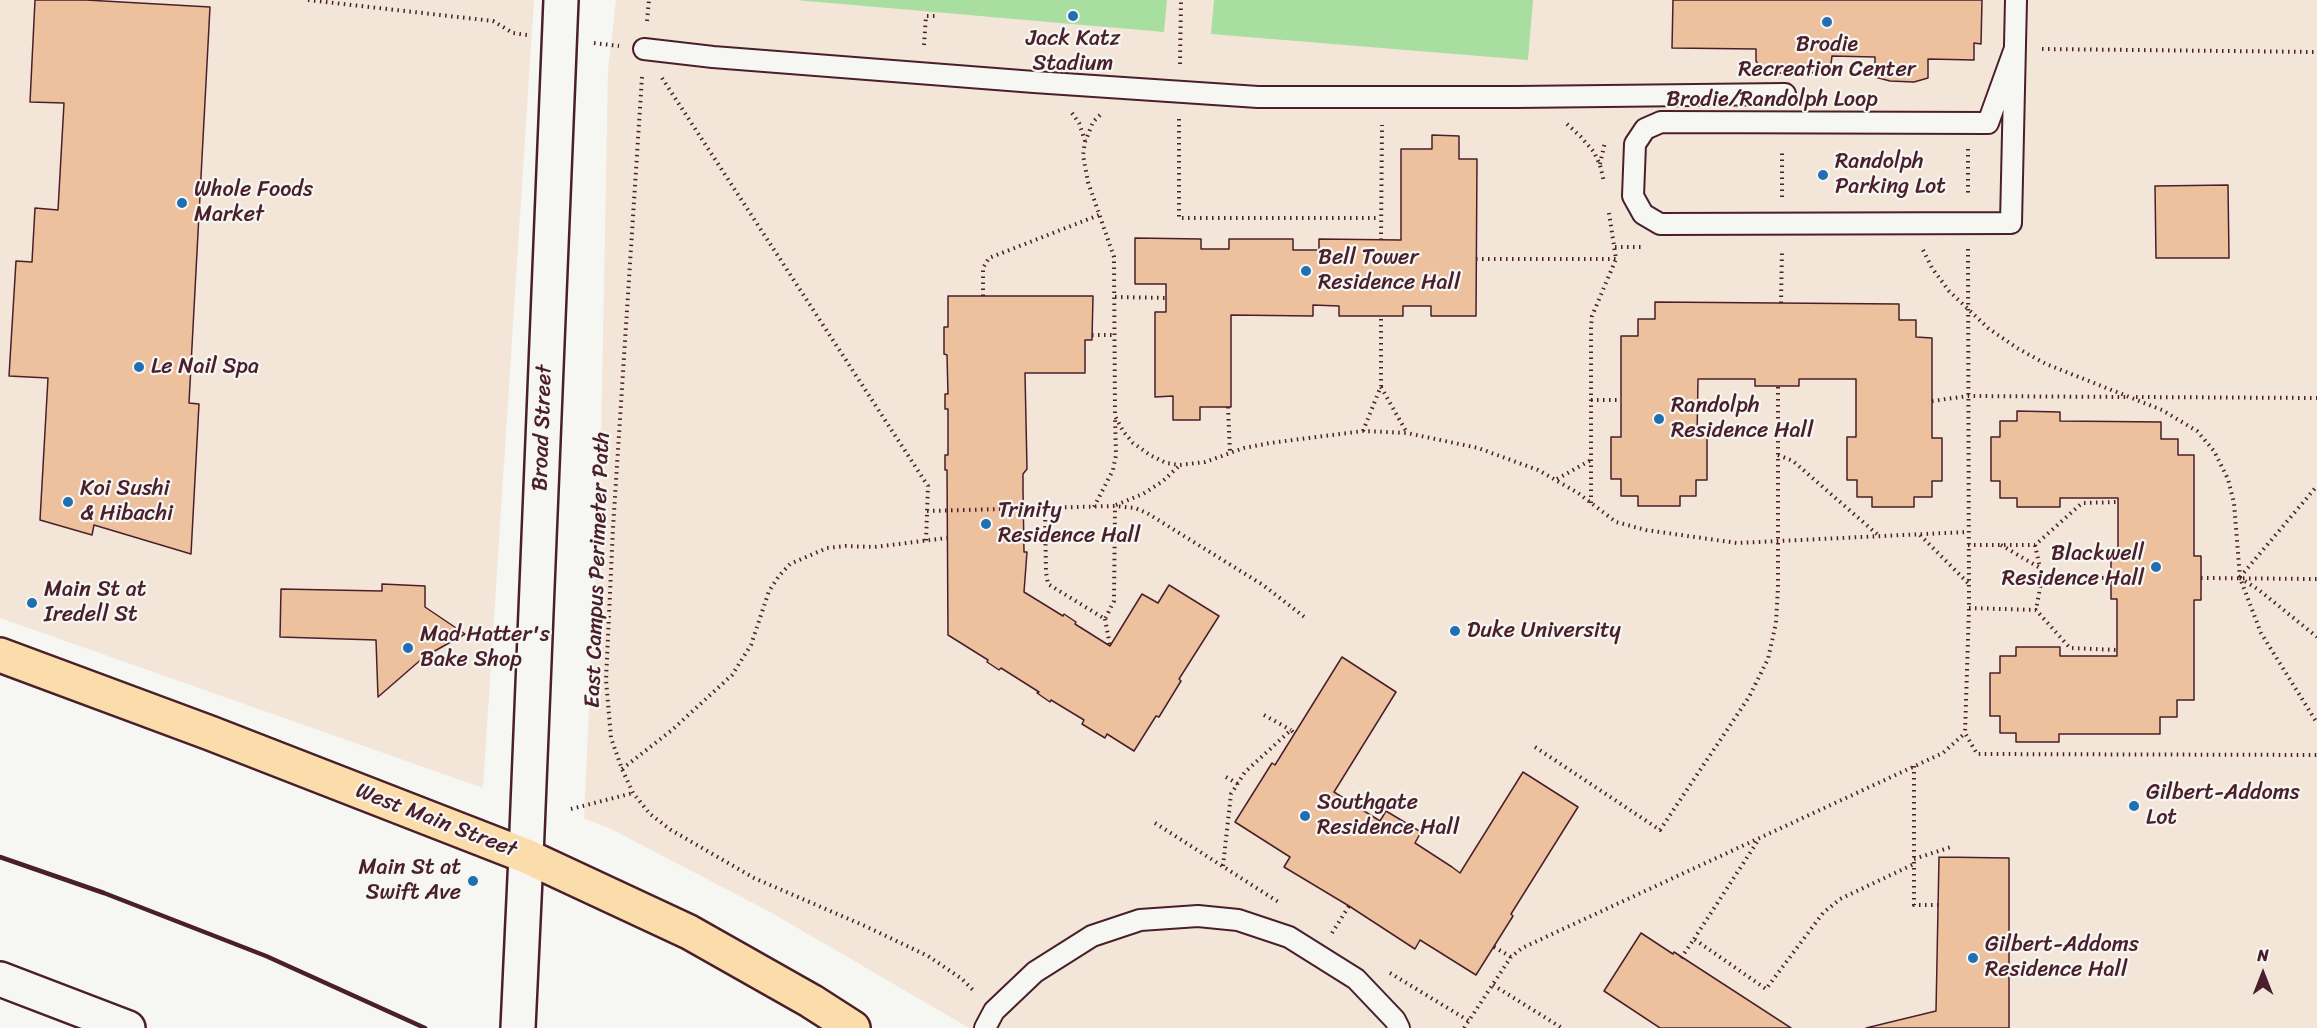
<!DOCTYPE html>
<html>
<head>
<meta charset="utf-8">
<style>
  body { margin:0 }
  #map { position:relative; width:2317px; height:1028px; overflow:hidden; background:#f6f6f2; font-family:Sriracha,sans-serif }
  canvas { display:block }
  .north { position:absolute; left:2233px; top:944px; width:60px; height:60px; -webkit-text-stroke:4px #f6f6f2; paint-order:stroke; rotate:0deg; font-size:16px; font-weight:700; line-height:24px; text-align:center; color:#4a1f2b }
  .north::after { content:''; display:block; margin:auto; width:21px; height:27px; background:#4a1f2b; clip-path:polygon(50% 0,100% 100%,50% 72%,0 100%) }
</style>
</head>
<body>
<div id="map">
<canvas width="2317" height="1028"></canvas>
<div class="north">N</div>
</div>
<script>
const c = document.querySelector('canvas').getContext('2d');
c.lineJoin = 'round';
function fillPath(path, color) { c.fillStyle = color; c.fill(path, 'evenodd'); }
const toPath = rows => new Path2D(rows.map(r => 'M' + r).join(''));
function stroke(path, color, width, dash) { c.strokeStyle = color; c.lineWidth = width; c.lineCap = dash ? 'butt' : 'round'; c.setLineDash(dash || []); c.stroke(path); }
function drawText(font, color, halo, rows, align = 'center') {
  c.font = font + ' Sriracha,sans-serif'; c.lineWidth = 4.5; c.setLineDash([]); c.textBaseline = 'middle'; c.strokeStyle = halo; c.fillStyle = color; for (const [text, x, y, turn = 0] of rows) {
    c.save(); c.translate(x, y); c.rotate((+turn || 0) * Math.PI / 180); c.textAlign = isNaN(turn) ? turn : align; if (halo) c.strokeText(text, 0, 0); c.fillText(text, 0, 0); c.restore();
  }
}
fillPath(toPath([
  [0,0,534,0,483,788,0,618],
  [616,0,2317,0,2317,1028,969,1028,772,913,613,830,584,818,601,444,608,70]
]), '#f3e6d8');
fillPath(toPath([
  [796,0,1167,0,1164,32],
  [1214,0,1533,0,1528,60,1211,34]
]), '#a9dea1');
const building = toPath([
  [35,0,86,0,210,7,189,403,199,404,191,554,94,525,92,535,40,520,48,378,9,376,16,261,32,262,35,208,58,210,64,103,30,102,35,0],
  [1673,0,1982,0,1981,44,1974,43,1974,60,1928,59,1928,78,1914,82,1890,81,1875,77,1875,57,1832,56,1831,64,1820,70,1806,75,1792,76,1768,70,1758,64,1756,61,1756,49,1672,48,1673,0],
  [1432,135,1459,136,1459,159,1477,159,1476,316,1431,316,1431,306,1403,306,1403,316,1339,316,1339,306,1313,305,1313,316,1231,315,1231,407,1200,407,1200,420,1173,420,1173,396,1155,397,1155,312,1166,312,1166,284,1135,284,1135,238,1201,239,1201,249,1229,249,1229,239,1293,239,1293,250,1319,250,1319,239,1401,240,1401,149,1432,149,1432,135],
  [2228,185,2229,258,2156,258,2155,186,2228,185],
  [948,296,1093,296,1092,340,1085,340,1085,373,1025,373,1027,469,1023,474,1023,490,1024,552,1027,552,1024,592,1063,616,1064,614,1076,622,1075,624,1110,646,1142,594,1158,603,1169,585,1219,616,1179,679,1181,681,1159,717,1156,716,1134,751,1107,734,1105,738,1082,724,1084,720,1051,700,1050,702,1037,693,1039,692,1001,668,999,670,987,662,988,660,948,635,947,470,945,470,945,455,948,455,948,409,945,409,945,394,948,394,947,355,944,354,944,327,948,327,948,296],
  [1655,302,1899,304,1899,320,1916,320,1916,337,1932,338,1932,438,1942,438,1942,481,1932,481,1932,497,1914,497,1914,507,1872,507,1872,497,1857,497,1857,480,1847,480,1847,437,1856,437,1856,379,1799,379,1799,386,1755,386,1755,379,1698,379,1697,437,1707,437,1707,480,1696,480,1696,496,1680,496,1680,506,1638,506,1638,496,1621,496,1621,479,1611,479,1611,437,1621,437,1621,336,1638,336,1638,319,1655,319,1655,302],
  [2017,411,2060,412,2060,421,2161,422,2161,439,2178,439,2178,455,2194,455,2194,556,2201,556,2201,600,2194,600,2194,700,2177,700,2177,717,2160,717,2160,734,2059,734,2059,742,2016,742,2016,733,2000,733,2000,716,1990,716,1990,673,2000,673,2000,656,2016,656,2016,647,2060,647,2060,656,2117,656,2117,599,2111,599,2111,556,2118,556,2118,498,2060,498,2060,507,2017,507,2017,498,2000,498,2000,481,1991,481,1991,437,2000,437,2000,421,2017,421,2017,411],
  [382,584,425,586,425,607,465,634,424,657,378,697,376,640,280,637,281,589,382,591,382,584],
  [1342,657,1396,692,1334,792,1380,821,1386,811,1421,832,1415,843,1452,867,1460,873,1523,772,1578,807,1511,914,1513,916,1476,975,1420,940,1415,949,1349,906,1284,867,1290,857,1235,822,1272,763,1275,765,1342,657],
  [1939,857,2009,858,2009,1028,1866,1028,1936,1011,1939,857],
  [1641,933,1673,954,1674,952,1791,1028,1660,1028,1604,991,1641,933]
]);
fillPath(building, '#edc19d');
stroke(building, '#4a1f2b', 1.5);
const service = toPath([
  [644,49,713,57,1034,82,1258,97,1516,97,1785,94],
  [2014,51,1988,123,1661,122,1645,129,1635,144,1633,196,1643,214,1660,224,2011,223,2016,0],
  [985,1028,994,1011,1035,972,1092,936,1140,920,1198,916,1238,920,1289,937,1356,979,1395,1020,1399,1028]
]);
const minor = toPath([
  [0,979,128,1028]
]);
const tertiary = toPath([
  [526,856,561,0]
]);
const secondary = toPath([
  [518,1028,526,856]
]);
const primary = toPath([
  [0,655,210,733,526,856,689,932,811,1001,853,1028]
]);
stroke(service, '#4a1f2b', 24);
stroke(minor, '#4a1f2b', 38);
stroke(tertiary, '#4a1f2b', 38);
stroke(secondary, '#4a1f2b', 38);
stroke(primary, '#4a1f2b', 38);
stroke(toPath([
  [308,0,493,21,513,33,527,35],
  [647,21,649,0],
  [594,43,619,46],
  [924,45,926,16,937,16],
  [2042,49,2317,52],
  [1180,64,1181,0],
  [642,77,613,528,606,680,611,738,622,769,633,793,650,814,671,830,754,878,865,926,928,956,962,979,974,991],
  [662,78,928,486,926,541],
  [1072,113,1079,123,1085,141],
  [1100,115,1093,122,1085,142,1083,155,1088,182,1114,257,1115,416,1123,431,1133,443,1150,455,1166,463,1180,465,1205,462,1244,448,1270,443,1363,431,1407,433,1478,448,1538,470,1578,493,1616,522,1646,530,1737,543,1967,532],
  [1179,119,1179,218,1380,218],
  [1567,124,1581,137,1594,152,1600,165,1604,182],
  [1968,149,1968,195],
  [1600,164,1605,142],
  [1782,197,1782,150],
  [1381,240,1382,125],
  [1615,247,1641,247],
  [1968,249,1969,608,1965,733,1977,754,2317,755],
  [1923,250,1932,268,1949,291,1988,328,2017,348,2046,364,2162,410,2197,431,2214,451,2228,479,2234,503,2240,578,2261,633,2317,723],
  [1476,259,1616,259],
  [983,296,983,268,989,258,1099,215],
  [1115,297,1166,298],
  [1781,303,1782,249],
  [1092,335,1113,335],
  [1381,387,1407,433],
  [2136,397,2317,398],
  [1591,400,1621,400],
  [1932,401,1968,396,2129,397],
  [1228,407,1230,453],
  [1363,431,1381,386,1381,316],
  [1778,455,1793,461,1878,535],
  [1557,479,1591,460],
  [1591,503,1591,327,1592,316,1616,259,1609,213],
  [1116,505,1143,494,1163,481,1180,465],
  [1094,507,1113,470,1116,455,1115,417],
  [1045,508,1046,572,1048,584,1105,619,1114,601,1115,506],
  [927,511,1115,506,1135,508,1147,513,1263,585,1307,619],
  [1920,535,1968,583],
  [1968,545,2035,545,2082,503,2118,502],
  [2001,545,2040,568],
  [2035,545,2042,577,2036,610],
  [2042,577,2111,578],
  [2240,577,2317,486],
  [2201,578,2317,579],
  [2240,578,2259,590,2317,637],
  [1969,608,2036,610,2070,648,2117,650],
  [1105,619,1110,646],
  [1264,715,1291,730],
  [1535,747,1660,830,1749,697,1768,659,1776,623,1778,587,1778,386],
  [1914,766,1914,905,1938,905],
  [622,769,672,730,732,675,751,645,769,591,779,576,790,564,827,548,846,546,874,547,947,538],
  [1226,777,1238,784],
  [571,809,633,793],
  [1155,823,1280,903],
  [1914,859,1951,847],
  [1223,866,1231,794,1245,772,1291,730,1294,733],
  [1332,933,1349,906],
  [1694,939,1759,839],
  [1494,947,1511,957],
  [1681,958,1694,939,1766,989,1823,913,1840,899,1914,864],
  [1390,973,1469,1021],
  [1493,985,1562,1028],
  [1464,1028,1511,957,1522,948,1943,753,1965,733]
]), '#4a1f2b', 4, [1.5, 4.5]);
stroke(service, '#f6f6f2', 20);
stroke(minor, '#f6f6f2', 33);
stroke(tertiary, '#f6f6f2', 33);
stroke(secondary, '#f6f6f2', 33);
stroke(primary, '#faddab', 33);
stroke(toPath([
  [0,857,104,893,266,956,425,1028]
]), '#4a1f2b', 4.5);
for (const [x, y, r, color] of [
  [1073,16,6,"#1f6fb2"],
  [1827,22,6,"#1f6fb2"],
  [1823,175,6,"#1f6fb2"],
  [182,203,6,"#1f6fb2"],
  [1306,271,6,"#1f6fb2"],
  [139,367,6,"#1f6fb2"],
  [1659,419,6,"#1f6fb2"],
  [68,502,6,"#1f6fb2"],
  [986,524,6,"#1f6fb2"],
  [2156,567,6,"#1f6fb2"],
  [32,603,6,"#1f6fb2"],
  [1455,631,6,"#1f6fb2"],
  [408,648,6,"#1f6fb2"],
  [2134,806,6,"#1f6fb2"],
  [1305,816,6,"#1f6fb2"],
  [473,881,6,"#1f6fb2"],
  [1973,958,6,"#1f6fb2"]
]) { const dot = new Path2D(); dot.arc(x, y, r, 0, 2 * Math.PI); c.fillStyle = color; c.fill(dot); stroke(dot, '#f6f6f2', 2); }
drawText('22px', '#4a1f2b', '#f6f6f2', [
  ["Jack Katz",1073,39,"center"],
  ["Stadium",1073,64,"center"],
  ["Brodie",1827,45,"center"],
  ["Recreation Center",1827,70,"center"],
  ["Randolph",1835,162],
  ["Parking Lot",1835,187],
  ["Whole Foods",194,190],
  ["Market",194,215],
  ["Bell Tower",1318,258],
  ["Residence Hall",1318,283],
  ["Le Nail Spa",151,367],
  ["Randolph",1671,406],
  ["Residence Hall",1671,431],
  ["Koi Sushi",80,489],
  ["& Hibachi",80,514],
  ["Trinity",998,511],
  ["Residence Hall",998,536],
  ["Blackwell",2144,554,"right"],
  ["Residence Hall",2144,579,"right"],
  ["Main St at",44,590],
  ["Iredell St",44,615],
  ["Duke University",1467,631],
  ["Mad Hatter's",420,635],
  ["Bake Shop",420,660],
  ["Gilbert-Addoms",2146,793],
  ["Lot",2146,818],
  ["Southgate",1317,803],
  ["Residence Hall",1317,828],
  ["Main St at",461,868,"right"],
  ["Swift Ave",461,893,"right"],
  ["Gilbert-Addoms",1985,945],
  ["Residence Hall",1985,970]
], 'left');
drawText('22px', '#4a1f2b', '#f6f6f2', [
  ["Brodie/Randolph Loop",1772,100],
  ["Broad Street",543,428,-88],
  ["East Campus Perimeter Path",598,570,-88],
  ["West Main Street",436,821,21]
]);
</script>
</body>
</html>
